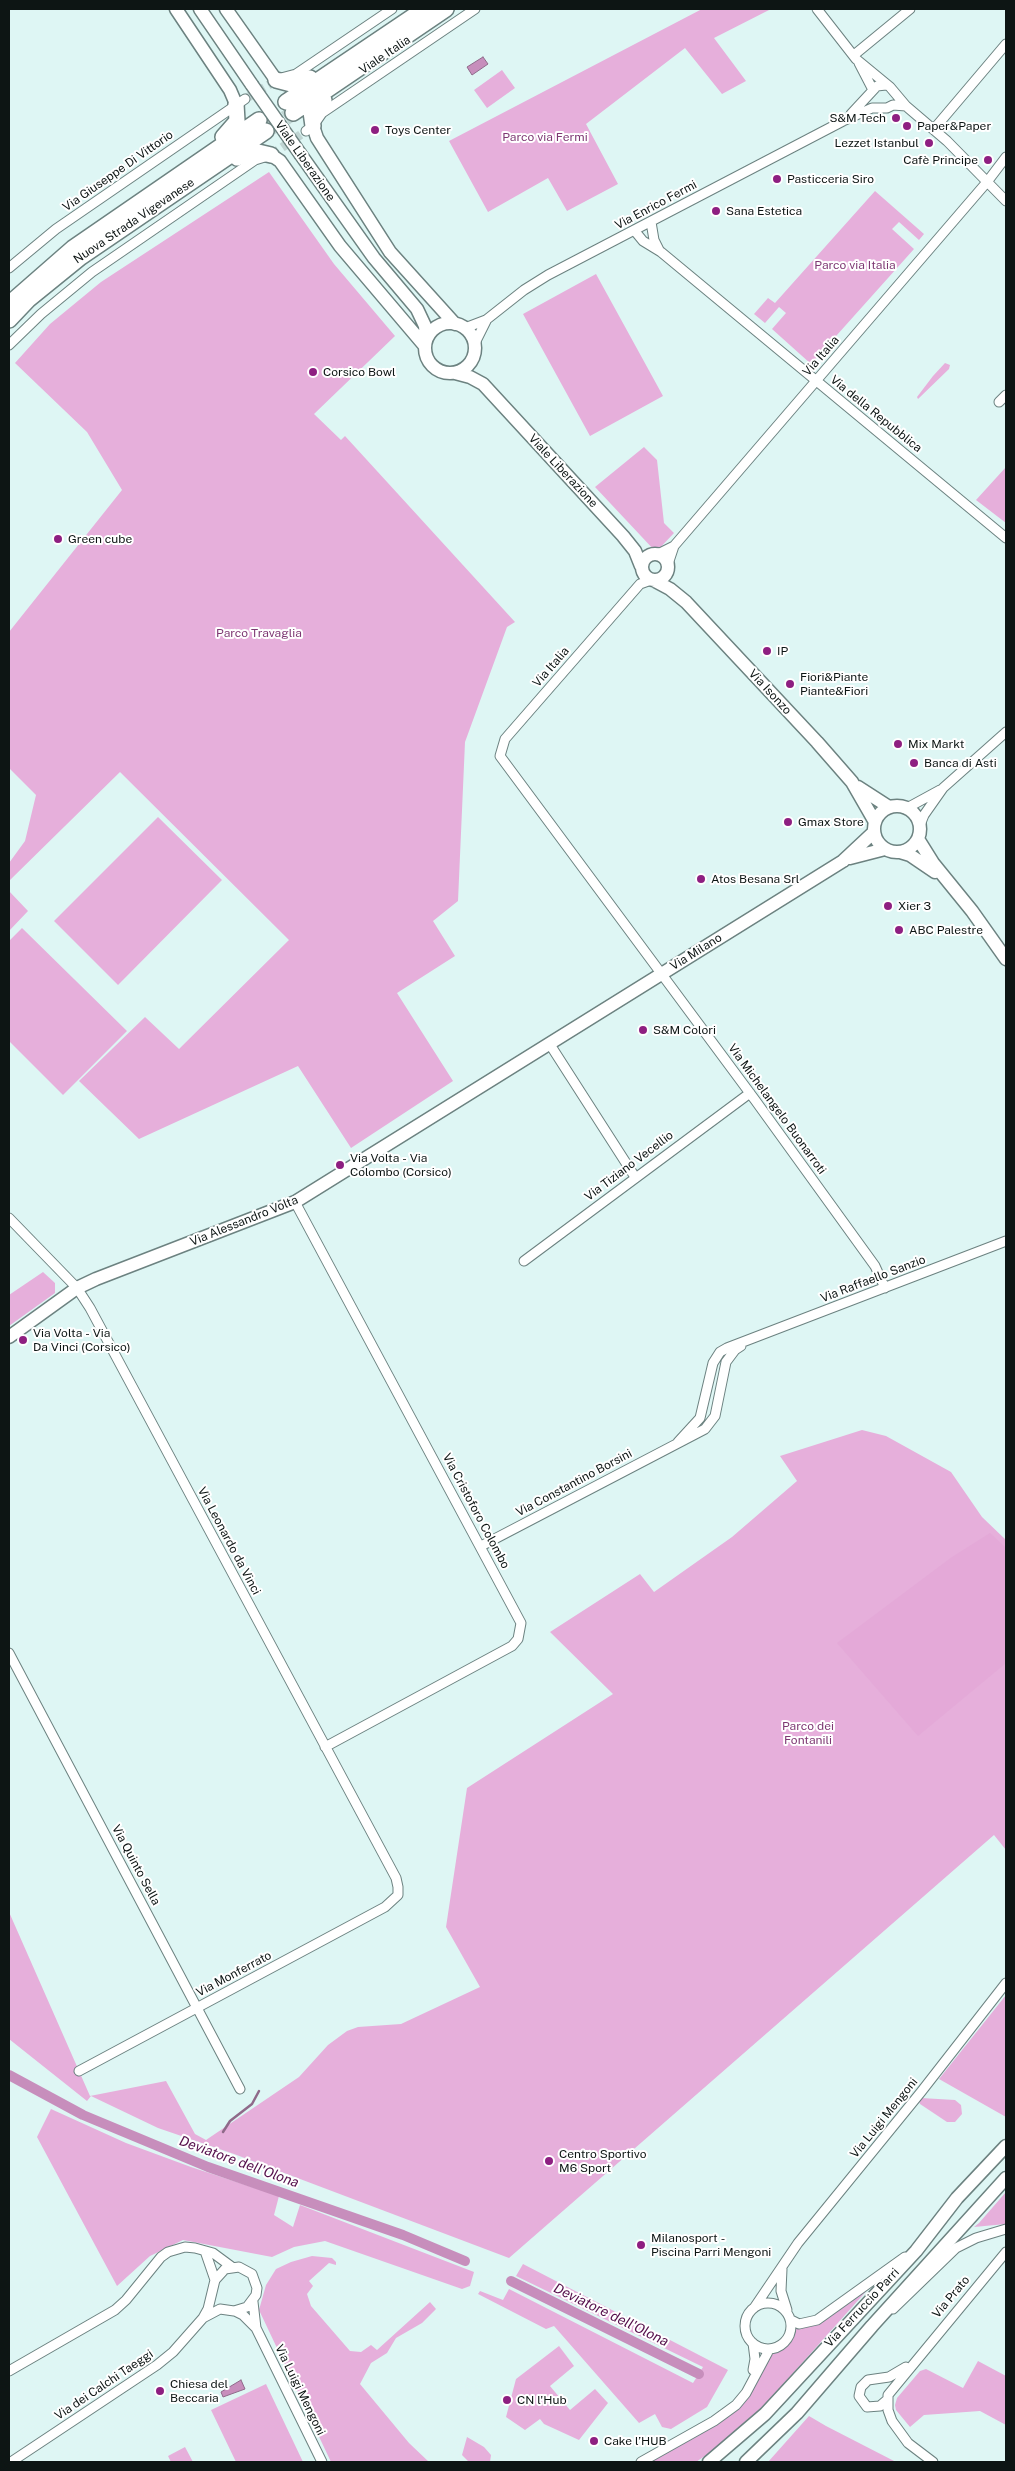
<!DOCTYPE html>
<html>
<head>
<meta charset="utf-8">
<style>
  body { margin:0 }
  #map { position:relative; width:1015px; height:2471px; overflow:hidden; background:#def6f4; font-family:"Public Sans",sans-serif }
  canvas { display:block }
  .frame { position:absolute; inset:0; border:10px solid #0d1514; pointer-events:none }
</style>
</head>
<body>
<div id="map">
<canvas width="1015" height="2471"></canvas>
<div class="frame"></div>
</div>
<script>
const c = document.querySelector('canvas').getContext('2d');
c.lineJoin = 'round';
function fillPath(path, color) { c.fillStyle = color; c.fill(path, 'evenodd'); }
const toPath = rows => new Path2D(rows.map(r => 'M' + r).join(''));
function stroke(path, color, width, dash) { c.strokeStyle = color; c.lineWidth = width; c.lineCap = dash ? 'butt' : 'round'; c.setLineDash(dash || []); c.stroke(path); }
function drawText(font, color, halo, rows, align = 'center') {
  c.font = font + ' "Public Sans",sans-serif'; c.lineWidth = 4; c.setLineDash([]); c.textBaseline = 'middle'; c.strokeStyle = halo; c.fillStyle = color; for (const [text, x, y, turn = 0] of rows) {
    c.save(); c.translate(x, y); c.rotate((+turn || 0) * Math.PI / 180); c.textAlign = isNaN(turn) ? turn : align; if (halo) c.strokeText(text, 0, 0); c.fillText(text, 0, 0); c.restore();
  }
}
fillPath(toPath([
  [702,9,771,9,714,38,746,81,722,94,685,48,586,124,618,184,567,211,548,178,488,212,449,141],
  [502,70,515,88,487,108,474,90],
  [269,172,334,264,395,336,314,414,341,440,345,436,515,622,507,627,465,742,458,901,433,921,455,956,397,993,453,1081,351,1148,298,1066,139,1139,79,1081,145,1017,179,1049,289,940,120,772,9,881,9,863,25,841,36,795,9,768,9,632,122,490,87,432,15,363,50,324,101,282],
  [875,191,924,234,919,240,899,222,892,229,914,249,811,364,772,329,786,313,779,307,765,323,754,314,768,298,775,303],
  [596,274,663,396,590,436,523,314],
  [945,363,950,365,949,369,918,399,917,397,933,376],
  [644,447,657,460,664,523,674,533,656,552,595,487],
  [1006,467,1006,523,976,500],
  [158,817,222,880,118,985,54,921],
  [9,891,28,911,9,931],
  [22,928,127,1031,63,1095,9,1041,9,941],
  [43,1272,55,1283,55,1293,9,1326,9,1295],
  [862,1430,886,1436,951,1472,982,1517,1006,1540,1006,1850,994,1835,509,2258,234,2154,158,2128,91,2096,87,2101,9,2039,9,1912,90,2096,166,2081,195,2134,206,2140,299,2077,328,2045,347,2031,358,2027,401,2024,480,1987,446,1927,467,1788,613,1694,550,1632,640,1574,654,1592,732,1537,797,1481,780,1456],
  [1006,1995,1006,2117,939,2079],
  [921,2098,955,2100,961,2105,962,2114,955,2122,947,2122,920,2104,919,2101],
  [51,2109,126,2143,191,2167,279,2196,274,2215,293,2227,300,2205,474,2272,470,2286,462,2289,325,2241,294,2247,272,2257,183,2240,150,2256,117,2286,37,2137],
  [1006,2192,1006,2224,974,2227,979,2223],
  [312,2256,332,2258,336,2262,336,2265,329,2263,309,2281,313,2286,307,2294,311,2306,350,2351,361,2352,371,2345,377,2350,430,2302,436,2309,422,2323,396,2338,387,2353,371,2363,360,2384,409,2443,429,2462,331,2462,259,2310,266,2285,276,2269,291,2262],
  [523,2264,728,2370,707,2407,671,2429,662,2427,655,2414,639,2423,554,2326,546,2329,478,2294,480,2291,503,2300,509,2289,693,2383,703,2367,516,2276],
  [870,2287,769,2400,747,2423,718,2447,696,2462,649,2462,731,2412,771,2353,789,2341,795,2326,811,2326,821,2322],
  [559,2346,574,2366,550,2386,570,2410,595,2389,608,2403,579,2440,544,2424,540,2419,525,2430,506,2417,516,2379],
  [978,2361,1006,2376,1006,2425,980,2411,924,2415,910,2427,896,2410,895,2405,897,2398,920,2371,926,2369,963,2388],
  [266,2384,303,2462,236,2462,211,2410],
  [809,2416,826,2426,896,2462,768,2462],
  [467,2437,484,2447,491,2455,490,2462,469,2462,462,2455],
  [185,2447,193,2462,171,2462,168,2456]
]), '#e6afdb');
fillPath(toPath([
  [990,1533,1006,1548,1006,1663,918,1736,837,1643,952,1557]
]), '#e4a9d8');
const water = toPath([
  [483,57,488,64,472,75,467,67,483,57],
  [241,2380,245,2389,223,2397,221,2392,241,2380]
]);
fillPath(water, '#c78ebc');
stroke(water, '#8f6a8a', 1);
stroke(toPath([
  [223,2132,230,2121,252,2104,259,2091]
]), '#8f6a8a', 2.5);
stroke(toPath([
  [9,2075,83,2115,208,2167,403,2235,465,2261],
  [511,2281,699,2374]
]), '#c78ebc', 10);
stroke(toPath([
  [245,99,272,83],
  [271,155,306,131]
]), '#bfd4d2', 9, [9, 4.5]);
stroke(toPath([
  [266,131,293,113]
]), '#bfd4d2', 15, [15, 8]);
const street = toPath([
  [817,9,856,59,890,87,906,106,947,141,1006,201],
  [854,55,910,9],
  [859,63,873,90],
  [281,78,296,74,392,9],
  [851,114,877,86,886,85],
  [934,129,1006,44],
  [306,131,313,126,322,113,475,9],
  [651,222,654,240,659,250],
  [634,230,643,241,661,252,1006,538],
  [9,268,56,229,245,99],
  [465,328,486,320,524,290,548,275,843,121,872,108,887,108,893,105,906,106],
  [475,343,486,321],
  [9,345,41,314,92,272,255,160,268,156],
  [999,402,1006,395],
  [658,554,674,546],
  [668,564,674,546,987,182,1006,157],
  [651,580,640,584,505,739,500,756,755,1100,875,1266,885,1288],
  [907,808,940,790],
  [920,825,924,815,943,788,1006,732],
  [549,1043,635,1177],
  [295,1202,521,1623,518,1639,512,1646,325,1747],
  [9,1218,77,1288,90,1308,396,1878,398,1887,398,1895,385,1907,79,2071],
  [524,1261,750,1093],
  [678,1442,700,1418,713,1363,720,1352,727,1348,1006,1241],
  [481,1546,705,1429,715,1416,726,1362,735,1350,741,1346],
  [9,1653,240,2089],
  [205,2251,215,2280],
  [782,2269,781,2291,787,2310],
  [253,2302,256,2328],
  '745 2326a23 23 0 1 1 46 0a23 23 0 1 1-46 0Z',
  [754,2308,798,2243,921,2092,1006,1983],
  [893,2309,956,2248,976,2238,1006,2229],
  [235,2311,243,2315,256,2328,322,2462],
  [791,2320,799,2324,817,2320,905,2257],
  [753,2343,755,2359,753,2370],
  [9,2371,115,2310,126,2300,161,2257,168,2252,185,2247,195,2248,213,2253,232,2267],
  [887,2400,880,2406,867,2407,859,2396,861,2387,868,2380,889,2377,906,2367],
  [11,2462,157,2365,173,2352,203,2318,208,2309,215,2280,225,2269,239,2267,252,2274,257,2288,256,2295,247,2307,234,2311,220,2309,203,2318],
  [641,2462,714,2421,736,2405,746,2393,769,2350],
  [933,2462,908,2443,892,2421,888,2410,888,2395,1006,2252]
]);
const secondary = toPath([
  [176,9,230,90,236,104],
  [200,9,252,85],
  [226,9,276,80],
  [313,126,317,138,390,252,455,324],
  [271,155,280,161,340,246,424,345],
  [301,155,374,258,417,309,425,326,426,339],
  '425 348a25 25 0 1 1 50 0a25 25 0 1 1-50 0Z',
  [455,373,470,377,483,384,623,536,635,551,641,566],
  '642 567a13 13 0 1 1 26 0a13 13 0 1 1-26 0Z',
  [655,581,670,589,686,602,817,742,852,782,875,822],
  [858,787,889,807],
  '874 829a23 23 0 1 1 46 0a23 23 0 1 1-46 0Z',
  [918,839,933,863,972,911,1006,959],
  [900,852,910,855,935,872],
  [850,858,885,849],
  [9,1337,77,1288,96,1279,295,1202,843,861,874,832],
  [709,2462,765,2414,916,2251,957,2198,1006,2146],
  [746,2462,797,2413,872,2326,1006,2178]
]);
const primary = toPath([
  [276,80,295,85,310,78],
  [286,102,424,9],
  [293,113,446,9],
  [313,126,311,112,324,100],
  [223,137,237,121,236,104],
  [237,158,254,151,271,155],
  [9,304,73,248,259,120],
  [9,320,28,300,81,257,266,131]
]);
stroke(street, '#6c8280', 11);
stroke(secondary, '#6c8280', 15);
stroke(primary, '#6c8280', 18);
stroke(street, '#fff', 9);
stroke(secondary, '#fff', 12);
stroke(primary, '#fff', 15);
const secondaryBridge = toPath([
  [252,85,301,155]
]);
stroke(secondaryBridge, '#6c8280', 15, []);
stroke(secondaryBridge, '#fff', 12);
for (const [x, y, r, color] of [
  [896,118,5,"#8e1f81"],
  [907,126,5,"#8e1f81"],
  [375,130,5,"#8e1f81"],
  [929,143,5,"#8e1f81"],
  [988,160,5,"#8e1f81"],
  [777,179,5,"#8e1f81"],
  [716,211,5,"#8e1f81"],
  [313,372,5,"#8e1f81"],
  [58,539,5,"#8e1f81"],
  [767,651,5,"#8e1f81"],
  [790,684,5,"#8e1f81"],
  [898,744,5,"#8e1f81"],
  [914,763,5,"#8e1f81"],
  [788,822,5,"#8e1f81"],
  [701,879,5,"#8e1f81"],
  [888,906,5,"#8e1f81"],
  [899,930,5,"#8e1f81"],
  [643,1030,5,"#8e1f81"],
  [340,1165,5,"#8e1f81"],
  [23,1340,5,"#8e1f81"],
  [549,2161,5,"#8e1f81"],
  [641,2245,5,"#8e1f81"],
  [160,2391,5,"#8e1f81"],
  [507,2400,5,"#8e1f81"],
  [594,2441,5,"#8e1f81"]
]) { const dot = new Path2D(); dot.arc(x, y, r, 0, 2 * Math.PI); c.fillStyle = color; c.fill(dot); stroke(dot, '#fff', 2); }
drawText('12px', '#0d1514', '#fff', [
  ["Viale Italia",385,55,-34],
  ["Viale Liberazione",305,161,55],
  ["Via Giuseppe Di Vittorio",118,171,-35],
  ["Via Enrico Fermi",656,205,-28],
  ["Nuova Strada Vigevanese",134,221,-34],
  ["Via Italia",821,356,-49],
  ["Via della Repubblica",876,414,39],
  ["Viale Liberazione",563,471,47],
  ["Via Italia",551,667,-49],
  ["Via Isonzo",770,692,47],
  ["Via Milano",696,952,-32],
  ["Via Michelangelo Buonarroti",777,1109,54],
  ["Via Tiziano Vecellio",629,1166,-37],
  ["Via Alessandro Volta",244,1221,-22],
  ["Via Raffaello Sanzio",873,1279,-21],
  ["Via Constantino Borsini",574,1483,-28],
  ["Via Cristoforo Colombo",476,1511,62],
  ["Via Leonardo da Vinci",229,1541,62],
  ["Via Quinto Sella",136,1865,62],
  ["Via Monferrato",234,1974,-28],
  ["Via Luigi Mengoni",884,2118,-51],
  ["Via Prato",951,2297,-50],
  ["Via Ferruccio Parri",862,2308,-47],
  ["Via dei Calchi Taeggi",104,2385,-34],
  ["Via Luigi Mengoni",300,2390,64]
]);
drawText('12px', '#0d1514', '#fff', [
  ["S&M Tech",886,118,"right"],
  ["Paper&Paper",917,126],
  ["Toys Center",385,130],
  ["Lezzet Istanbul",919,143,"right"],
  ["Cafè Principe",978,160,"right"],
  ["Pasticceria Siro",787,179],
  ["Sana Estetica",726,211],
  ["Corsico Bowl",323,372],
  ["Green cube",68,539],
  ["IP",777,651],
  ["Fiori&Piante",800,677],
  ["Piante&Fiori",800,691],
  ["Mix Markt",908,744],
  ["Banca di Asti",924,763],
  ["Gmax Store",798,822],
  ["Atos Besana Srl",711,879],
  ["Xier 3",898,906],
  ["ABC Palestre",909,930],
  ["S&M Colori",653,1030],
  ["Via Volta - Via",350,1158],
  ["Colombo (Corsico)",350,1172],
  ["Via Volta - Via",33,1333],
  ["Da Vinci (Corsico)",33,1347],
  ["Centro Sportivo",559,2154],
  ["M6 Sport",559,2168],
  ["Milanosport -",651,2238],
  ["Piscina Parri Mengoni",651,2252],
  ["Chiesa del",170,2384],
  ["Beccaria",170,2398],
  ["CN l'Hub",517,2400],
  ["Cake l’HUB",604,2441]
], 'left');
drawText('12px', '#7e3873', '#fff', [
  ["Parco via Fermi",545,137],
  ["Parco via Italia",855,265],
  ["Parco Travaglia",259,633],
  ["Parco dei",808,1726],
  ["Fontanili",808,1740]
]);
drawText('italic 14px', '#540f4b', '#fff', [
  ["Deviatore dell'Olona",239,2162,20],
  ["Deviatore dell'Olona",611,2315,26]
]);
</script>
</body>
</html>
